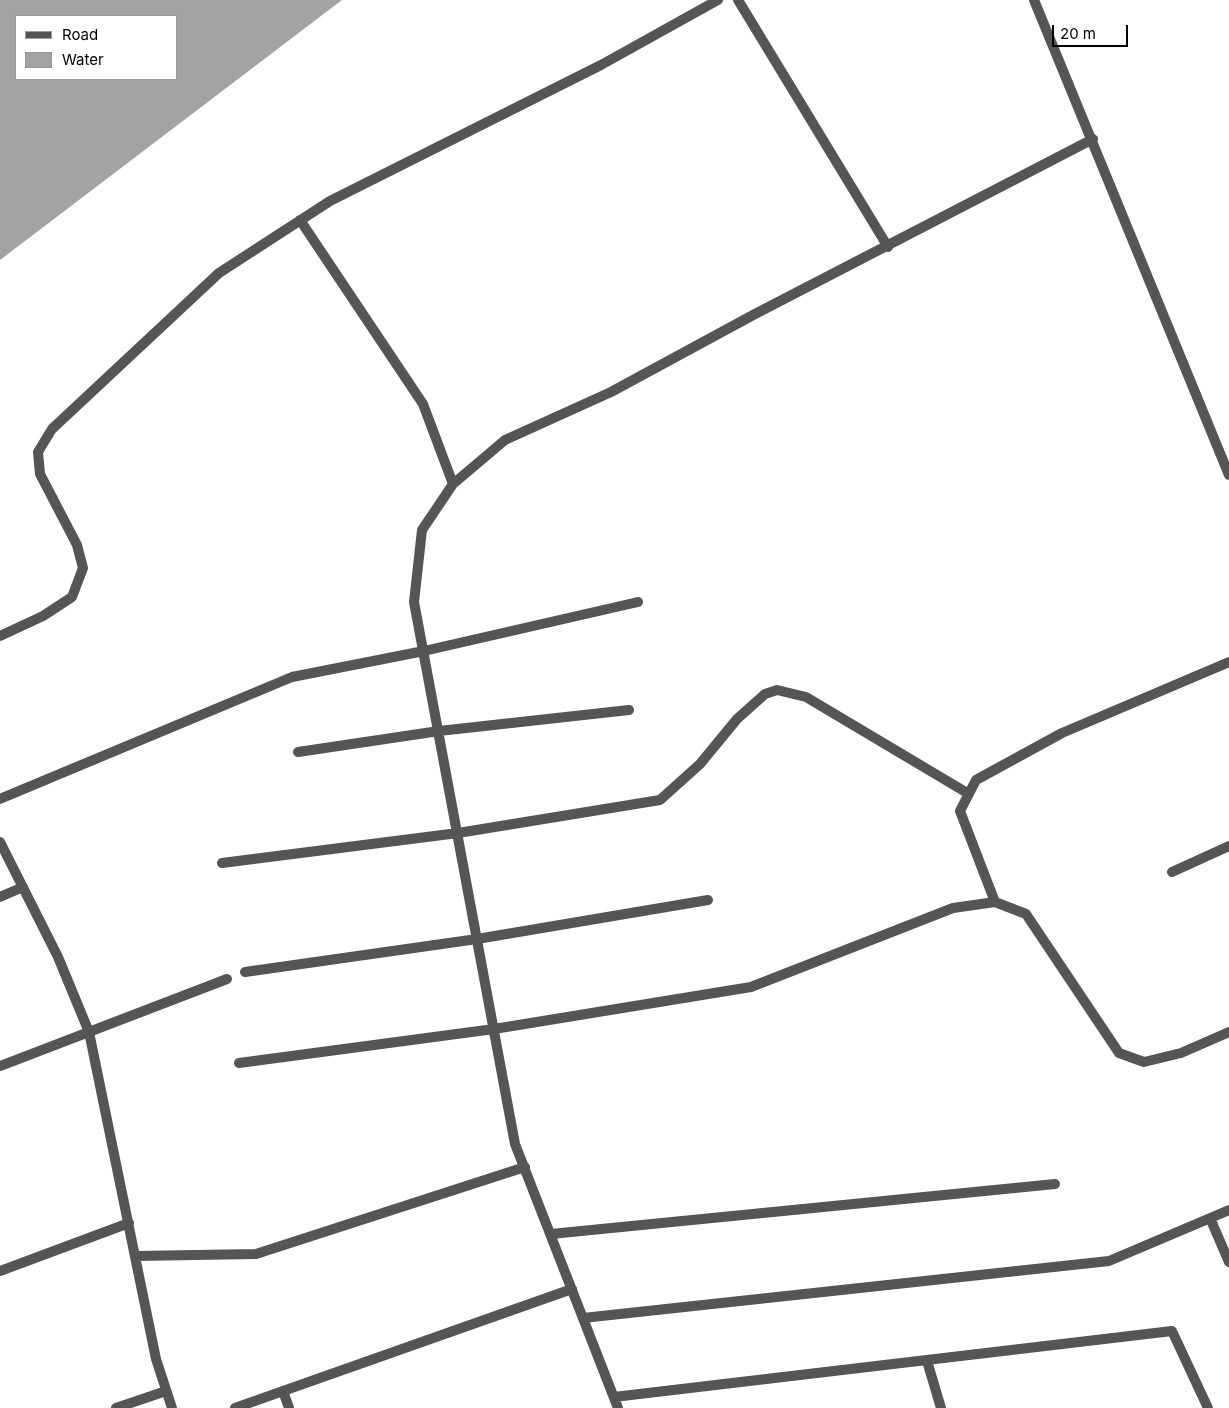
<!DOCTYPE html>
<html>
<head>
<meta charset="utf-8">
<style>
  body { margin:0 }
  #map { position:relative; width:1229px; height:1408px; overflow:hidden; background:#fff; font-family:Inter,sans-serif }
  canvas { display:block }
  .legend { position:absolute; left:15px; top:15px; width:162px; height:65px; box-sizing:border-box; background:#fff; border:1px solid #999; margin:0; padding:6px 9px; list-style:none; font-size:15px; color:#000 }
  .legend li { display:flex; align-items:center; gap:10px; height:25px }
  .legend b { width:25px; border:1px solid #999 }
  .scale { position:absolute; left:1052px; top:25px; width:76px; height:22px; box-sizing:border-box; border:2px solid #000; border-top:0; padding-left:6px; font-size:15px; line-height:18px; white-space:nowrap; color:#000; -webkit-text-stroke:4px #fff; paint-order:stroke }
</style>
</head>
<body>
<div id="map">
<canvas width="1229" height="1408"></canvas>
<ul class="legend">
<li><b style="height:6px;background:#555"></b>Road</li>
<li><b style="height:14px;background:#a3a3a3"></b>Water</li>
</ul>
<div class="scale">20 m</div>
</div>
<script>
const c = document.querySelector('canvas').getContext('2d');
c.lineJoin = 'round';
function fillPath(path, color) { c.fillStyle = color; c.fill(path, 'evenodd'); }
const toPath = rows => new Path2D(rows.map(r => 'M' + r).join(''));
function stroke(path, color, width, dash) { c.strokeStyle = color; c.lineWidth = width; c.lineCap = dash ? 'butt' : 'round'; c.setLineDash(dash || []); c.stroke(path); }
fillPath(toPath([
  [0,0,342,0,0,260],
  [16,16,176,16,176,79,16,79]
]), '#a3a3a3');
stroke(toPath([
  [738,0,888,247],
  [1034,0,1229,475],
  [300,220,423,404,453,484],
  [0,636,43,616,72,597,83,568,77,545,40,474,38,452,52,429,219,273,330,201,601,65,718,0],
  [298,752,439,731,629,710],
  [0,799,292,677,424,651,638,602],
  [0,842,58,957,89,1032,156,1359,172,1408],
  [222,863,458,833,660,800,700,764,737,719,765,694,777,690,806,697,969,794],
  [1172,872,1229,846],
  [0,897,23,887],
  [995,902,960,811,976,780,1062,733,1229,662],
  [245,972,477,939,708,900],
  [239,1063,494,1029,751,987,953,908,995,902,1026,914,1119,1053,1144,1062,1181,1053,1229,1032],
  [0,1066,227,979],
  [1210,1218,1229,1262],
  [551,1234,1055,1184],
  [135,1256,256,1254,525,1167],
  [0,1271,129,1223],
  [583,1318,1109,1261,1229,1210],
  [927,1361,941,1408],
  [283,1391,289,1408],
  [614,1397,1172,1331,1208,1408],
  [116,1408,166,1391],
  [235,1408,572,1289],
  [618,1408,515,1144,414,602,422,530,453,484,505,440,611,392,755,314,1093,139]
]), '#555', 10);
</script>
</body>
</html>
